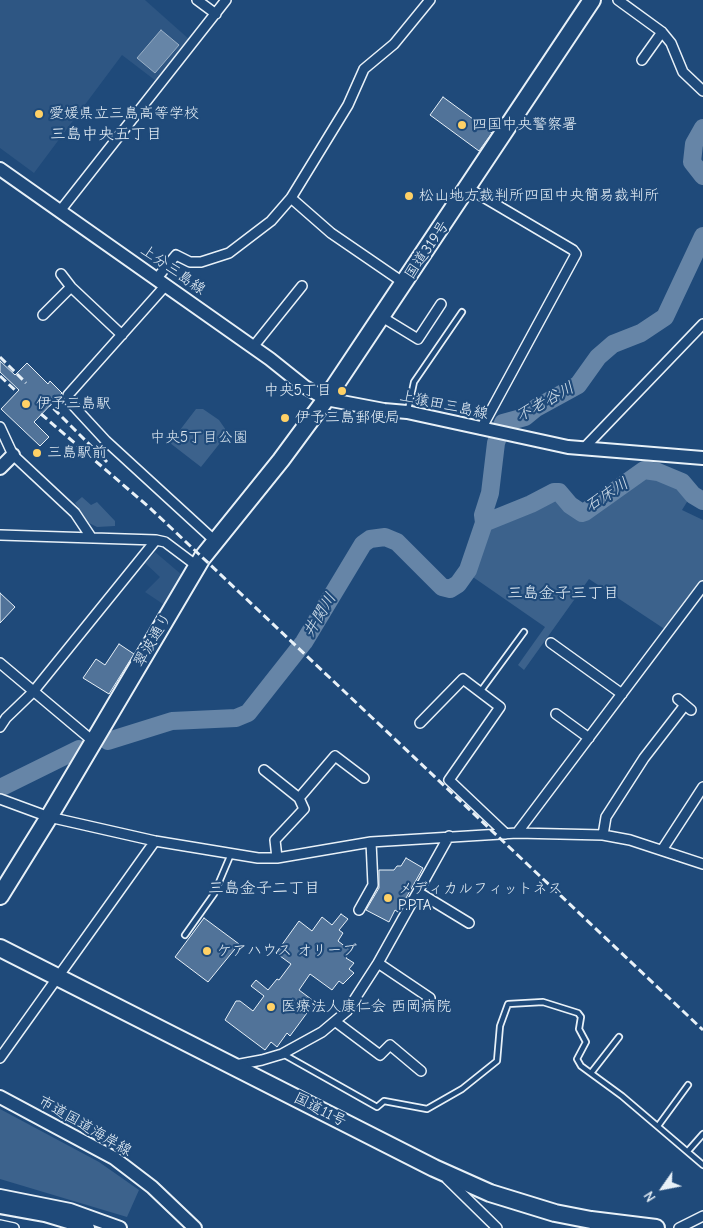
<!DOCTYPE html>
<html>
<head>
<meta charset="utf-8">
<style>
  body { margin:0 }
  #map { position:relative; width:703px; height:1228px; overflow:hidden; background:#1f4a7a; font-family:"Comic Neue",sans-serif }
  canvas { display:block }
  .north { position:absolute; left:638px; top:1163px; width:50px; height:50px; -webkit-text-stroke:4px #1f4a7a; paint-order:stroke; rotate:237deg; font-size:14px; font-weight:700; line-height:20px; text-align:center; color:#e8f1f8 }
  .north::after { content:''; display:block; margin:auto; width:18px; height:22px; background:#e8f1f8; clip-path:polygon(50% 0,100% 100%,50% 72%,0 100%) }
</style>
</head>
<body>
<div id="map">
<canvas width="703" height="1228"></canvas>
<div class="north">N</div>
</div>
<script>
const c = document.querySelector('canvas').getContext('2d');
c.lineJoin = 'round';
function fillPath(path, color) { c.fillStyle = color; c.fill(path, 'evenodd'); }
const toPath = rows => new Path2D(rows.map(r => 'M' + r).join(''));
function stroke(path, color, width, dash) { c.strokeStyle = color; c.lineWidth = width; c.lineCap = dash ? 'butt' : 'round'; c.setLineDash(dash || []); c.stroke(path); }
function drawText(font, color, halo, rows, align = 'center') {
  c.font = font + ' "Comic Neue","Klee One",sans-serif'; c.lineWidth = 4.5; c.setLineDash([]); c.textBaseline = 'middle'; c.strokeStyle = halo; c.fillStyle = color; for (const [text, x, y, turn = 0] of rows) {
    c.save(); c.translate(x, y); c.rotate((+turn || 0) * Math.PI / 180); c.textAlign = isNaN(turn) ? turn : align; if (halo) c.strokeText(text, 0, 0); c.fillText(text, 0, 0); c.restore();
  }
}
fillPath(toPath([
  [0,0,145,0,190,40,156,81,122,55,34,173,0,148],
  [155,552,182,575,163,604,145,592,160,577,145,563]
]), '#2e5683');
fillPath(toPath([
  [196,409,203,409,219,420,228,433,201,467,170,443],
  [655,474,682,487,690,497,682,510,703,520,703,593,666,630,589,579,524,670,518,665,545,627,470,575,488,526,519,513,551,496,556,495,579,515,588,516,645,475],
  [82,497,91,505,97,502,115,521,115,526,97,527,89,523,75,503],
  [0,1109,99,1162,139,1190,127,1217,0,1179]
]), '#3c628c');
const water = toPath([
  [161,30,179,45,155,73,137,58,161,30]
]);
fillPath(water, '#6685a7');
stroke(water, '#9ab0c7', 1);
stroke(toPath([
  [703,128,694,144,692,162,703,176],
  [484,523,531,504,554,492,559,492,570,505,582,513,585,512,644,470,658,472,682,482,693,495,703,501],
  [108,741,172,721,236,718,248,713,304,642,363,544,370,539,385,537,397,542,442,587,450,589,458,584,468,570,484,523,483,515,490,493,496,443,503,423,525,417,536,408,578,385,598,357,613,344,641,333,665,317,703,236],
  [0,788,79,749]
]), '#6685a7', 18);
const building = toPath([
  [443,97,492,133,479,151,430,115,443,97],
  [0,361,15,375,27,363,48,384,50,381,62,393,34,422,49,437,40,446,1,409,19,390,0,372,0,361],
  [0,593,15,607,0,623,0,593],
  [119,644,134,654,109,694,83,678,96,659,105,665,119,644],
  [406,858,423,868,398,912,395,910,389,922,366,910,379,888,379,870,394,870,397,866,401,866,406,858],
  [341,914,348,919,339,930,343,933,338,941,351,951,346,958,354,963,349,969,354,973,343,984,339,981,332,990,310,974,299,990,315,1002,290,1036,287,1033,277,1047,271,1042,265,1050,225,1020,236,1001,240,1001,253,1011,264,996,251,986,256,980,268,990,277,979,279,980,291,964,276,953,299,921,312,931,322,917,332,925,341,914],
  [204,918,239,944,208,982,175,957,204,918]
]);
fillPath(building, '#517399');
stroke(building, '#e8f1f8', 1);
const lane = toPath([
  [408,410,414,382,462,312],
  [480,692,524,632],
  [185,935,214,894,231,854],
  [283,1054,377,1107,384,1101,427,1109,462,1089,497,1061,500,1026,508,1004,543,1002,578,1013,581,1017,579,1029,586,1042,577,1059,581,1066,622,1096,703,1165],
  [591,1073,619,1037],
  [658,1126,688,1085],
  [688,1151,703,1134]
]);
const street = toPath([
  [197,0,216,14],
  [618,0,662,32,671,43,683,72,703,91],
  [642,60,662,32],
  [468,188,573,250,576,254,481,429],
  [291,198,331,233,404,283],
  [60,211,226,0],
  [61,274,71,287,122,335],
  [157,278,176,255,190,262,201,262,229,253,271,221,291,198,348,105,364,69,394,44,430,0],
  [166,285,68,395,70,402,106,441,214,540],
  [43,315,71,287],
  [382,317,418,339,441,304],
  [253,347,302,286],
  [0,427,13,455,75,513,91,537],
  [584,448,703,324],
  [0,535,156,540,165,542,197,566],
  [551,643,622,694],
  [0,663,94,742],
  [678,699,691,710],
  [556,714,589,738],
  [420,723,463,679,500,707,449,780,506,834],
  [0,727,6,718,33,692,156,540],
  [264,770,299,798],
  [0,799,49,817,155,841,258,858,277,858,371,842,517,833,603,835,630,840,703,864],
  [517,833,703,586],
  [603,835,606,817,644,758,685,705],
  [662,850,703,787],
  [277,858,275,840,304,809,299,798,335,756,364,778],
  [418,892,469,923],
  [359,910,373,885,371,842],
  [378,963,430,998],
  [336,1022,380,1055,390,1045,421,1071],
  [0,1058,155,841],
  [235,1065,262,1060,282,1054,322,1032,347,1011,378,963,449,836],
  [447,1179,497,1228],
  [0,1225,14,1228],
  [679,1228,703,1216]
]);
const secondary = toPath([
  [0,169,270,359,305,387,326,399,384,410,407,412,568,447,703,458],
  [0,468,13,455],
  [0,1097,114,1158,152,1187,195,1228],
  [0,1196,70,1210,120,1228],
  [0,1207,45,1215,88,1228]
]);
const highway = toPath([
  [0,896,49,817,202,558,281,460,326,399,592,0],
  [0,948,434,1168,490,1193,555,1213,591,1220,656,1228]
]);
stroke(lane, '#e8f1f8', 8);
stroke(street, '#e8f1f8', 12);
stroke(secondary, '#e8f1f8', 16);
stroke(highway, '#e8f1f8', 20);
stroke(lane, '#1f4a7a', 4.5);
stroke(street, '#1f4a7a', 9);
stroke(secondary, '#1f4a7a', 12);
stroke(highway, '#1f4a7a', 16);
stroke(toPath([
  [0,357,26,383],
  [0,376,17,392],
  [45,400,107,462],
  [41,414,150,508,703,1030]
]), '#e8f1f8', 3, [8, 4]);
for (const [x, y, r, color] of [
  [39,114,5,"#ffd166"],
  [462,125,5,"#ffd166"],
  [409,196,5,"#ffd166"],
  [342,391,5,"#ffd166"],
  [26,404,5,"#ffd166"],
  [285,418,5,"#ffd166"],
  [37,453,5,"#ffd166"],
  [388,898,5,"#ffd166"],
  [207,951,5,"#ffd166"],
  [271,1007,5,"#ffd166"]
]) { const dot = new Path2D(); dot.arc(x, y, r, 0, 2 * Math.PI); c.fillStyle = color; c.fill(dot); stroke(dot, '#1f4a7a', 2); }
drawText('15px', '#e8f1f8', '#1f4a7a', [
  ["愛媛県立三島高等学校",49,114],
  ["四国中央警察署",472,125],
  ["松山地方裁判所四国中央簡易裁判所",419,196],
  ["中央5丁目",332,391,"right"],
  ["伊予三島駅",36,404],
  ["伊予三島郵便局",295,418],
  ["三島駅前",47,453],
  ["メディカルフィットネス",398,889],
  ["P.PTA",398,906],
  ["ケアハウス オリーブ",217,951],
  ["医療法人康仁会 西岡病院",281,1007]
], 'left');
drawText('15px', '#e8f1f8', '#1f4a7a', [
  ["国道319号",427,250,-56],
  ["上分三島線",173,270,35],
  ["上猿田三島線",444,405,12],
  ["翠波通り",153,640,-60],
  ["国道11号",320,1110,27],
  ["市道国道海岸線",85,1126,30]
]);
drawText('15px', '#d7e3ed', '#1f4a7a', [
  ["中央5丁目公園",199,438]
]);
drawText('16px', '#e8f1f8', '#1f4a7a', [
  ["三島中央五丁目",106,134],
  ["三島金子三丁目",563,593],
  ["三島金子二丁目",264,888]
]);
drawText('italic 16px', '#d4e1ec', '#1f4a7a', [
  ["不老谷川",545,402,-29],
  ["石床川",607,495,-33],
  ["井関川",320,615,-59]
]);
</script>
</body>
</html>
